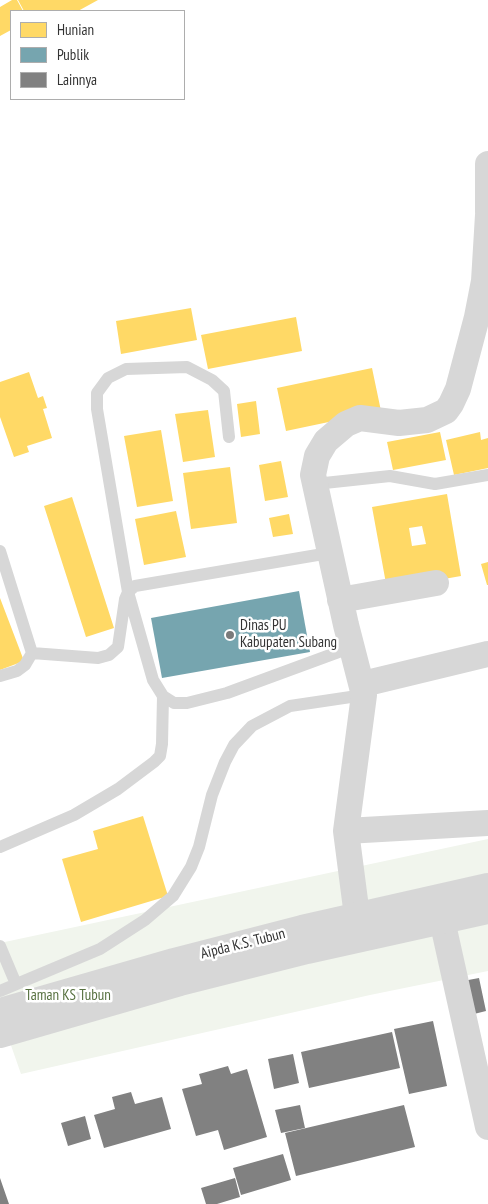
<!DOCTYPE html>
<html>
<head>
<meta charset="utf-8">
<style>
  body { margin:0 }
  #map { position:relative; width:488px; height:1204px; overflow:hidden; background:#fff; font-family:"PT Sans Narrow",sans-serif }
  canvas { display:block }
  .legend { position:absolute; left:10px; top:10px; width:175px; height:90px; box-sizing:border-box; background:#fff; border:1px solid #adadad; margin:0; padding:6px 9px; list-style:none; font-size:15px; color:#333 }
  .legend li { display:flex; align-items:center; gap:10px; height:25px }
  .legend b { width:25px; border:1px solid #adadad }
</style>
</head>
<body>
<div id="map">
<canvas width="488" height="1204"></canvas>
<ul class="legend">
<li><b style="height:14px;background:#ffd966"></b>Hunian</li>
<li><b style="height:14px;background:#76a5af"></b>Publik</li>
<li><b style="height:14px;background:#818181"></b>Lainnya</li>
</ul>
</div>
<script>
const c = document.querySelector('canvas').getContext('2d');
c.lineJoin = 'round';
function fillPath(path, color) { c.fillStyle = color; c.fill(path, 'evenodd'); }
const toPath = rows => new Path2D(rows.map(r => 'M' + r).join(''));
function stroke(path, color, width, dash) { c.strokeStyle = color; c.lineWidth = width; c.lineCap = dash ? 'butt' : 'round'; c.setLineDash(dash || []); c.stroke(path); }
function drawText(font, color, halo, rows, align = 'center') {
  c.font = font + ' "PT Sans Narrow",sans-serif'; c.lineWidth = 5; c.setLineDash([]); c.textBaseline = 'middle'; c.strokeStyle = halo; c.fillStyle = color; for (const [text, x, y, turn = 0] of rows) {
    c.save(); c.translate(x, y); c.rotate((+turn || 0) * Math.PI / 180); c.textAlign = isNaN(turn) ? turn : align; if (halo) c.strokeText(text, 0, 0); c.fillText(text, 0, 0); c.restore();
  }
}
fillPath(toPath([
  [488,839,488,971,370,995,21,1074,0,1014,0,943]
]), '#f1f5ed');
fillPath(toPath([
  [12,0,17,0,23,11,11,11,11,30,0,36,0,7],
  [18,0,98,0,78,11,24,11],
  [191,308,197,340,121,354,116,321],
  [296,317,302,351,208,369,201,335],
  [372,368,381,411,286,431,277,388],
  [29,372,38,398,43,396,47,408,43,409,52,438,27,446,29,452,14,457,0,417,0,382],
  [256,401,260,434,241,437,237,404],
  [208,410,215,457,183,462,175,414],
  [161,430,173,501,137,507,124,436],
  [440,432,446,460,393,470,387,442],
  [480,432,481,440,488,438,488,468,454,475,446,440],
  [281,461,288,497,265,501,259,465],
  [230,467,237,523,191,529,183,473],
  [447,494,461,576,387,589,372,507],
  [422,526,426,544,412,546,409,528],
  [72,497,114,628,86,637,44,506],
  [176,511,186,557,144,565,135,519],
  [289,514,293,534,273,537,269,518],
  [488,562,488,585,487,585,481,564],
  [0,598,24,661,0,670],
  [143,816,168,896,81,922,62,859,98,849,93,831]
]), '#ffd966');
fillPath(toPath([
  [299,591,310,652,162,678,151,618]
]), '#76a5af');
fillPath(toPath([
  [479,978,486,1011,470,1015,463,981],
  [433,1021,447,1086,409,1094,394,1029],
  [392,1032,400,1068,309,1088,301,1052],
  [293,1054,299,1083,274,1089,268,1059],
  [228,1066,231,1074,247,1069,267,1137,224,1150,218,1130,196,1136,182,1089,202,1084,199,1074],
  [131,1092,135,1104,162,1097,171,1129,104,1148,94,1115,115,1109,112,1097],
  [300,1105,305,1128,281,1133,275,1110],
  [404,1105,415,1147,296,1176,285,1133],
  [85,1116,91,1139,68,1146,61,1123],
  [283,1154,291,1180,241,1195,233,1168],
  [0,1178,9,1204,0,1204],
  [235,1178,240,1197,217,1204,206,1204,201,1188]
]), '#818181');
stroke(toPath([
  [229,437,224,391,212,380,187,367,126,369,108,378,97,393,97,409,128,592,153,680,163,696,174,703,187,703,227,693,352,647],
  [315,484,390,476,435,484,488,475],
  [0,551,32,653,98,658,109,655,118,647,125,599,128,592,135,586,329,553],
  [0,676,17,671,25,665,32,653],
  [0,847,74,815,118,789,154,762,160,756,162,744,163,696],
  [0,946,16,984],
  [0,991,100,949,145,920,173,896,191,867,199,847,212,795,225,762,234,745,252,726,290,706,364,695]
]), '#d7d7d7', 12);
stroke(toPath([
  [488,164,488,212],
  [340,600,436,583],
  [363,684,488,654],
  [346,831,364,695,346,625,313,475,317,456,326,441,346,424,360,418,399,423,427,420,446,411,451,404,458,389,477,317,484,281,488,215],
  [357,916,346,831,488,823],
  [442,920,488,1127]
]), '#d7d7d7', 26);
stroke(toPath([
  [0,1012,174,962,302,929,488,887],
  [0,1034,180,982,307,950,488,910]
]), '#d7d7d7', 28);
for (const [x, y, r, color] of [
  [230,635,5,"#7a7a7a"]
]) { const dot = new Path2D(); dot.arc(x, y, r, 0, 2 * Math.PI); c.fillStyle = color; c.fill(dot); stroke(dot, '#fff', 2); }
drawText('15px', '#333', '#fff', [
  ["Dinas PU",240,626],
  ["Kabupaten Subang",240,643]
], 'left');
drawText('15px', '#333', '#fff', [
  ["Aipda K.S. Tubun",243,944,-14]
]);
drawText('15px', '#56703f', '#fff', [
  ["Taman KS Tubun",68,996]
]);
</script>
</body>
</html>
